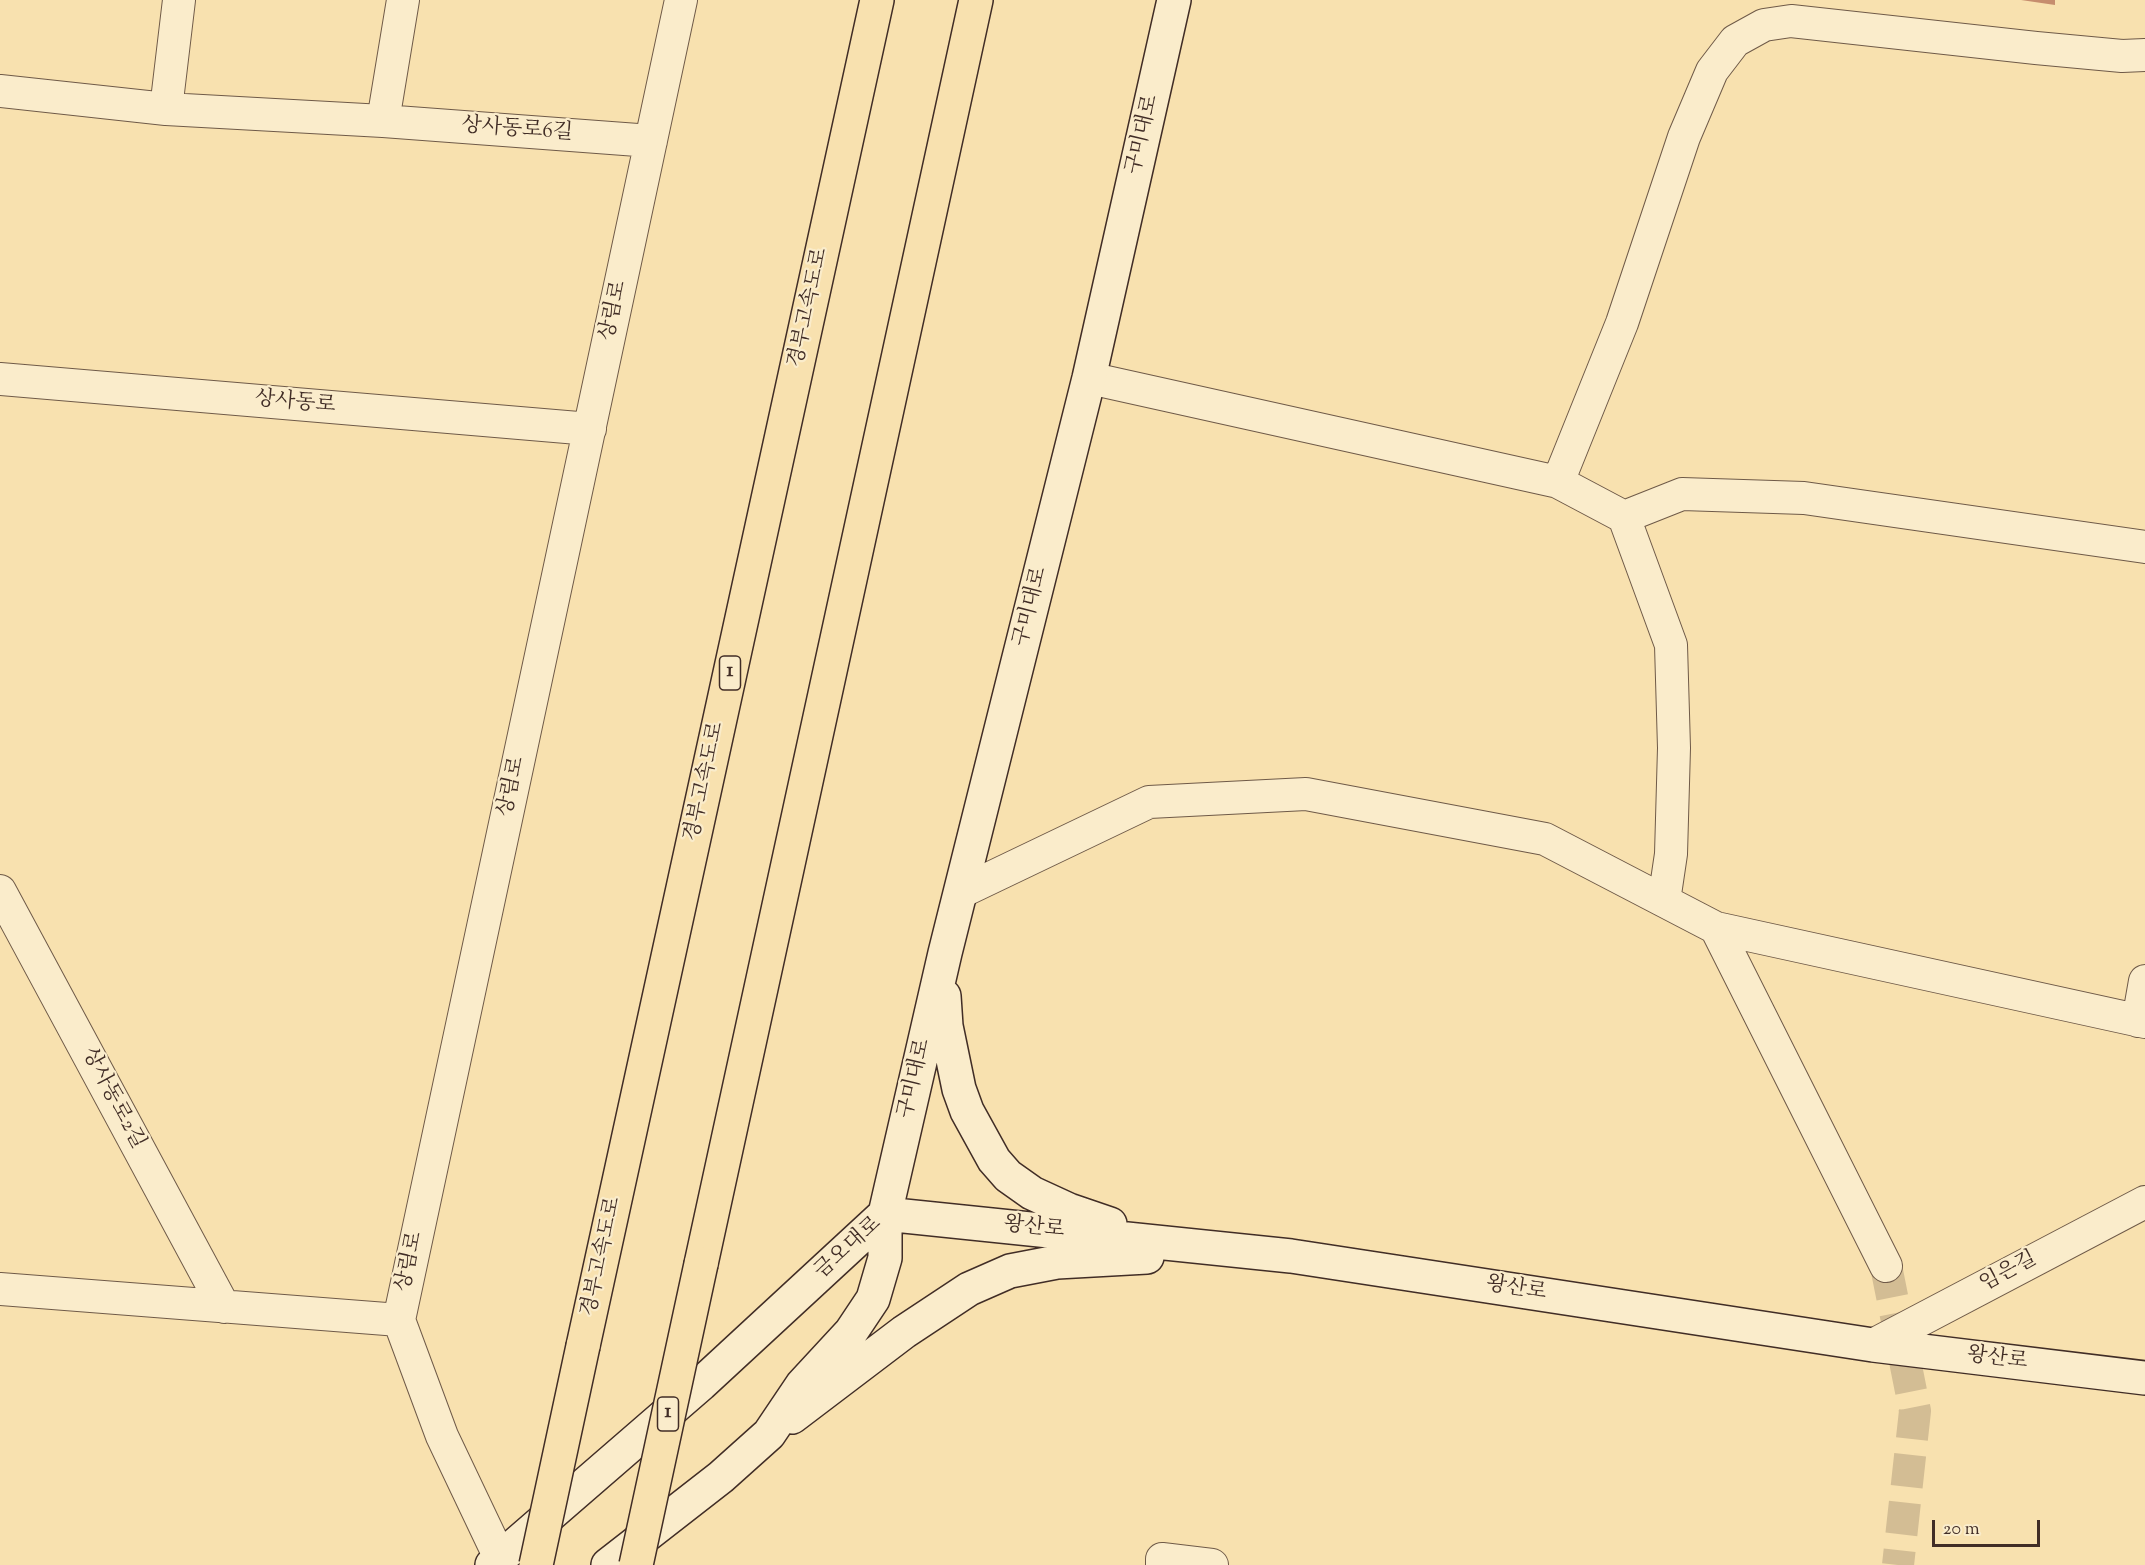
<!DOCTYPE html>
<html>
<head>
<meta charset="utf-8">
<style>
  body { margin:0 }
  #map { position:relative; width:2145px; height:1565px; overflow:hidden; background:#f8e1af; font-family:"Sorts Mill Goudy",serif }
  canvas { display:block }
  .scale { position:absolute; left:1932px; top:1520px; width:108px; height:27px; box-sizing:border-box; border:3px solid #412d26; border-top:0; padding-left:8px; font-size:18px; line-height:21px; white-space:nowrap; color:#412d26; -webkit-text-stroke:4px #faeccb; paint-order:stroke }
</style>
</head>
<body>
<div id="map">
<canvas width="2145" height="1565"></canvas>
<div class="scale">20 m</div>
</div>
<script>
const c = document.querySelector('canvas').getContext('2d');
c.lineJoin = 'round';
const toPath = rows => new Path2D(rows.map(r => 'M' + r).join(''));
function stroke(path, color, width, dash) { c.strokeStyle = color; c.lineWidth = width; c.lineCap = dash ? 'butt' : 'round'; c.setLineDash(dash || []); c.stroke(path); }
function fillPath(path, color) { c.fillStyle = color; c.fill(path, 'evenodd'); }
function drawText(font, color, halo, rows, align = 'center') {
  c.font = font + ' "Sorts Mill Goudy","Noto Serif KR",serif'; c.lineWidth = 4.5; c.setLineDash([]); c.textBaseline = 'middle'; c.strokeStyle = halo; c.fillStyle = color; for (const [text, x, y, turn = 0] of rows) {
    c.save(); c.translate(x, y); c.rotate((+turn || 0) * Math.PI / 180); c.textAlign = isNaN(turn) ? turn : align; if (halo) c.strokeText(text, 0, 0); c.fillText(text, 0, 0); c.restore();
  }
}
stroke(toPath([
  [1886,1266,1915,1411,1898,1565]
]), '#d3bd94', 32, [32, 16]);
const street = toPath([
  [0,91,166,109,383,121,651,141],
  [166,109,179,0],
  [383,121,403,0],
  [1089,378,1558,482,1624,517,1671,645,1674,748,1671,854,1664,901],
  [0,379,590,429],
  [1558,482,1622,323,1684,137,1712,71,1735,41,1764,25,1791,21,2036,48,2122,56,2145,55],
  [1624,517,1682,494,1804,498,2145,547],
  [0,891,224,1307],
  [961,892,1149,802,1306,794,1545,839,1716,928],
  [2138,1021,2145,981],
  [1886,1266,1716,928,2145,1022],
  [0,1289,399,1320],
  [1873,1345,2145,1202],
  [500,1558,442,1436,399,1320,681,0],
  [1162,1565,1162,1559,1212,1565]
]);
const secondary = toPath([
  [944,996,946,1026,959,1089,967,1111,994,1160,1008,1176,1032,1193,1069,1210,1110,1224],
  [885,1214,1291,1256,1873,1345,2145,1378],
  [792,1417,904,1332,969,1289,1010,1271,1057,1262,1147,1257],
  [492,1565,701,1384,885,1214],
  [608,1565,721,1477,769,1434,802,1385,851,1332,873,1299,885,1258,885,1214,945,953,1089,378,1174,0]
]);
const highway = toPath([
  [701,1264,976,0],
  [583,1346,877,0]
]);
stroke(street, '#6f5a48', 34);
stroke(secondary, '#412d26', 36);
stroke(highway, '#412d26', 36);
stroke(street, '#faeccb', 32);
stroke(secondary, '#faeccb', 33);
stroke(highway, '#f8e1af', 33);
const highwayBridge = toPath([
  [536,1565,583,1346],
  [636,1565,701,1264]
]);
stroke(highwayBridge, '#412d26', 36, []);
stroke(highwayBridge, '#f8e1af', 33);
fillPath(toPath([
  [2021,0,2055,0,2055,5]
]), '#c68d6e');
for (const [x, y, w] of [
  [730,673,21],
  [668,1414,21]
]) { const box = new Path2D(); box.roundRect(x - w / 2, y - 17, w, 34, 4.5); c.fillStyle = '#faeccb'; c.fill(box); stroke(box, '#412d26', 1.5); }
drawText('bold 20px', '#412d26', null, [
  ["1",730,673],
  ["1",668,1414]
]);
drawText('21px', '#412d26', '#faeccb', [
  ["상사동로6길",517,131,4],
  ["구미대로",1144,135,-77],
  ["경부고속도로",810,308,-78],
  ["상림로",615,311,-78],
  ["상사동로",295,404,5],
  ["구미대로",1032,607,-76],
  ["경부고속도로",706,782,-78],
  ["상림로",513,787,-78],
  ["구미대로",916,1079,-77],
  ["상사동로2길",112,1099,62],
  ["왕산로",1034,1229,6],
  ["금오대로",849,1249,-42],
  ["경부고속도로",603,1257,-78],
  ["상림로",411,1262,-78],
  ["임은길",2009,1273,-28],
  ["왕산로",1516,1290,9],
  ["왕산로",1997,1360,7]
]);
</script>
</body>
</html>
